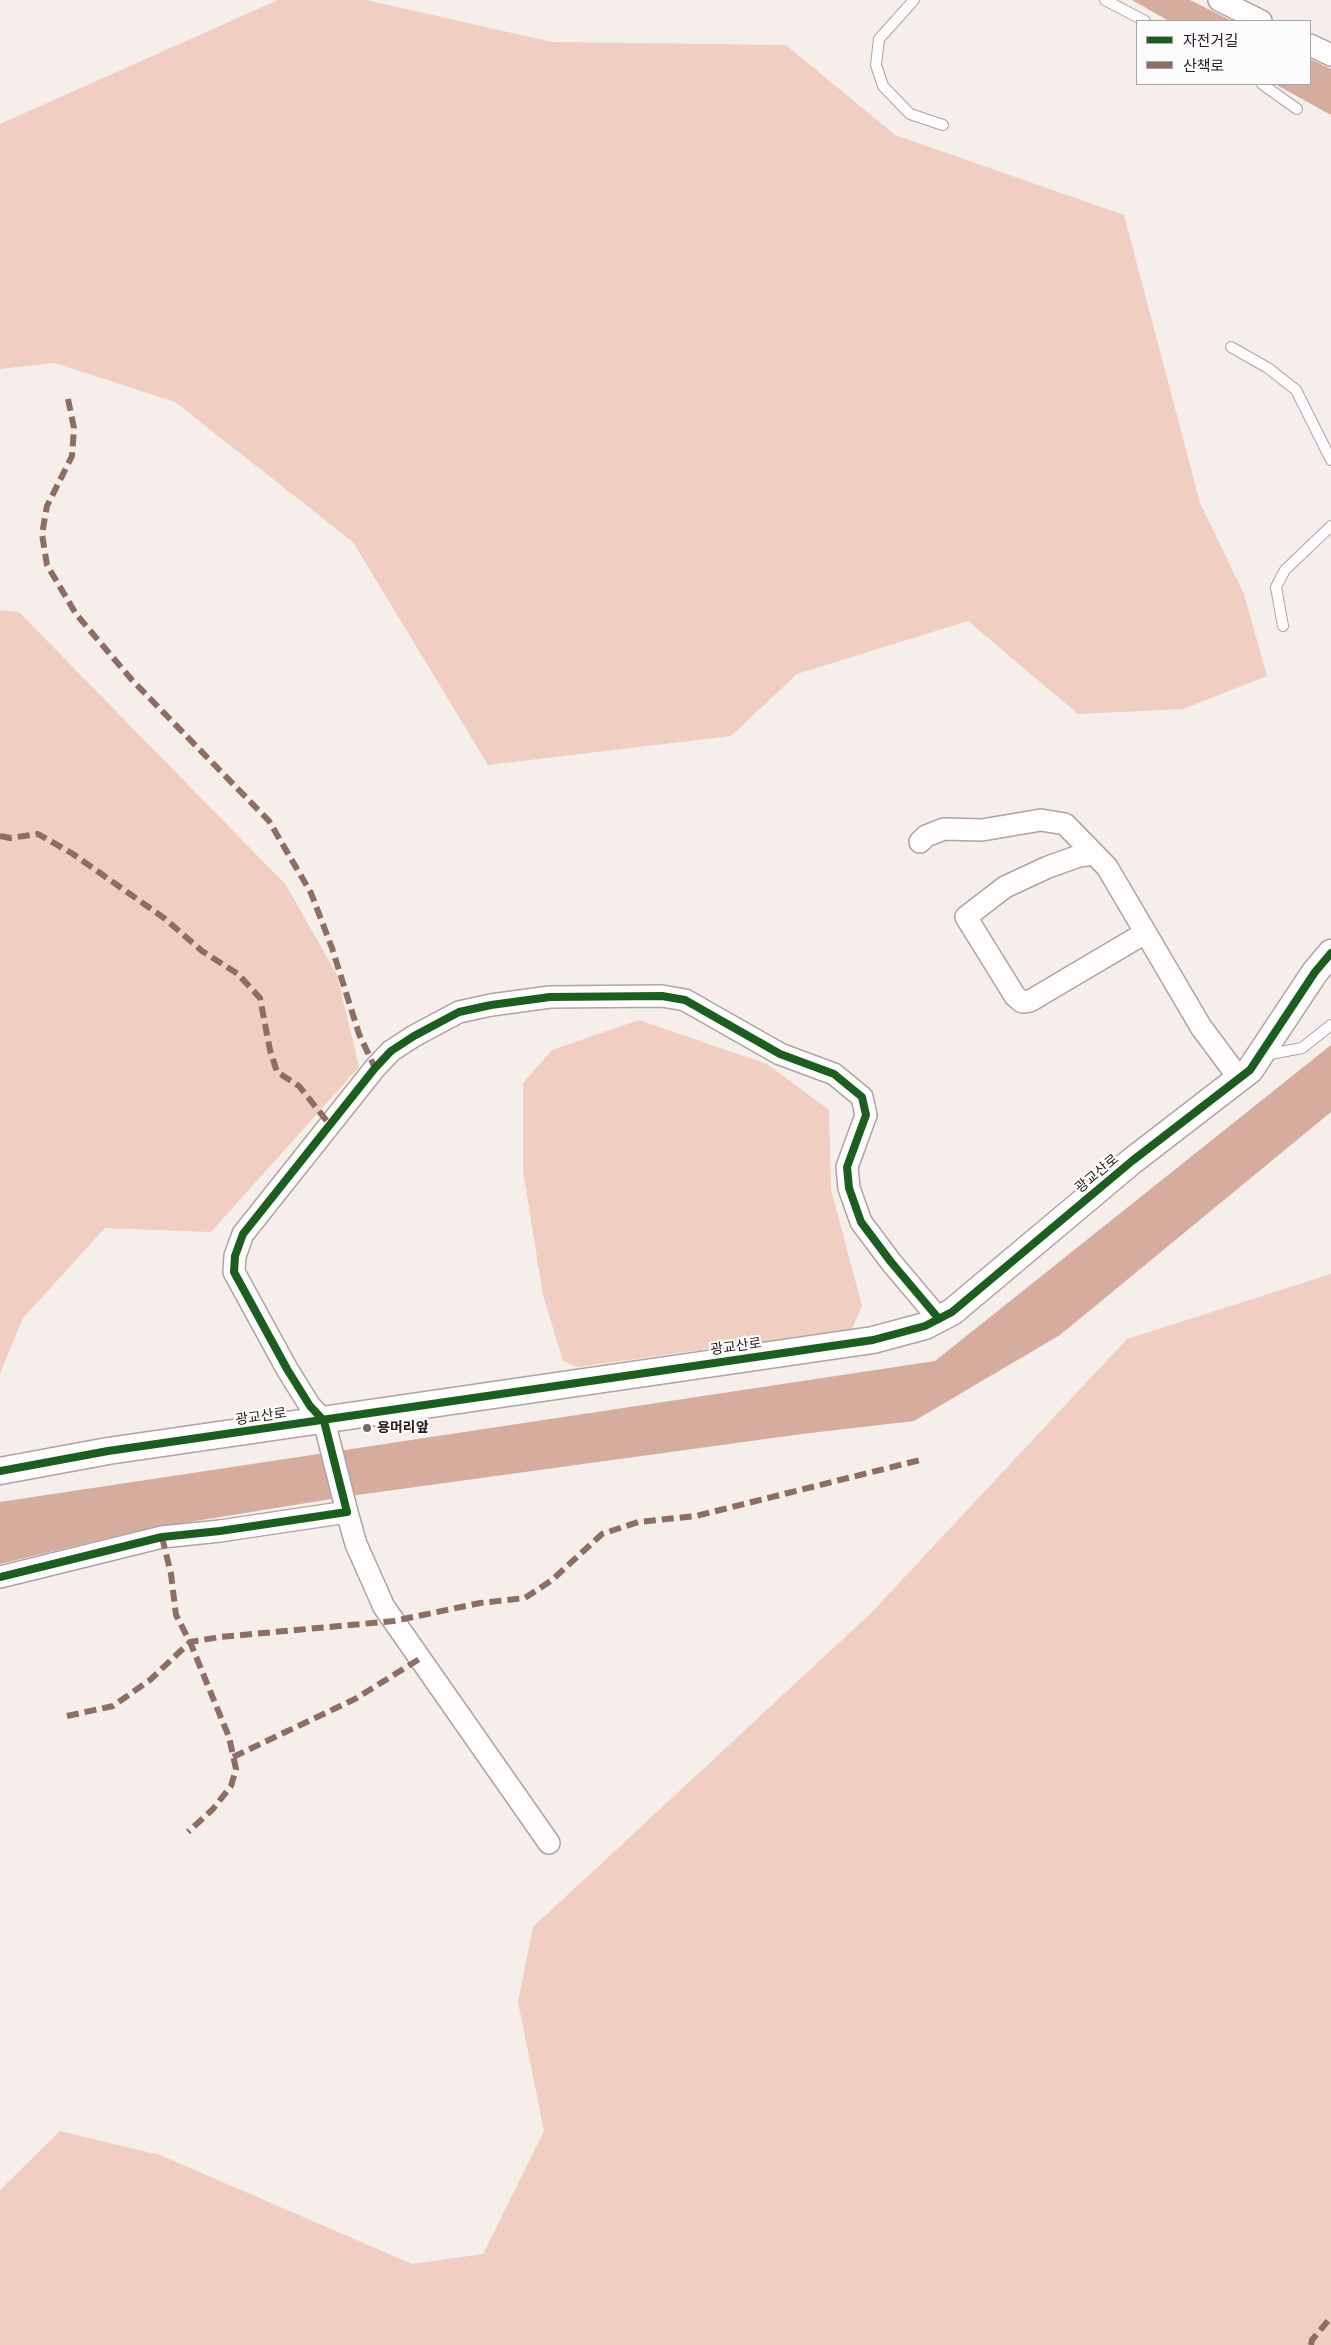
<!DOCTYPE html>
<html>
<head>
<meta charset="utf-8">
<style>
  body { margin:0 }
  #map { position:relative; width:1331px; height:2345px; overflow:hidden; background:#f6eeeb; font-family:"Fira Sans","Noto Sans KR",sans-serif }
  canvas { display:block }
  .legend { position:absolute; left:1136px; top:20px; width:175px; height:65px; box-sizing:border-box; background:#fcfcfc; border:1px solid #a9a4a2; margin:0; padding:6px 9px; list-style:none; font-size:15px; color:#2d201b }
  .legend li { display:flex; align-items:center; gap:10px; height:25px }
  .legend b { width:25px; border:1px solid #a9a4a2 }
</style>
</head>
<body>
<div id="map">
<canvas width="1331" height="2345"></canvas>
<ul class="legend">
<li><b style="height:6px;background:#1b5e20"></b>자전거길</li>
<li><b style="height:6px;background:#8d6e63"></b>산책로</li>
</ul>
</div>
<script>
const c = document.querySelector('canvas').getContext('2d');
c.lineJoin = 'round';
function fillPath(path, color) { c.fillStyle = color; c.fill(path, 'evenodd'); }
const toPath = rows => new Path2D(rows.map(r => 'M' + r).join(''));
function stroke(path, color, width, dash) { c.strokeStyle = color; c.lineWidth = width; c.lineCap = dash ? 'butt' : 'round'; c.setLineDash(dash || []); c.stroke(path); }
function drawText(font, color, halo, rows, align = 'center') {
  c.font = font + ' "Fira Sans","Noto Sans KR",sans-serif'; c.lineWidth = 4.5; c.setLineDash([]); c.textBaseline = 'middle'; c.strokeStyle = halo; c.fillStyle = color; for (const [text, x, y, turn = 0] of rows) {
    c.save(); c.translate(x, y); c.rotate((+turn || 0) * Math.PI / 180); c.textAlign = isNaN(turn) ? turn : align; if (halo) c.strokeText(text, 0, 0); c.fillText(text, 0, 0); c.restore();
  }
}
fillPath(toPath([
  [278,0,366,0,552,42,786,45,895,135,1124,215,1200,503,1244,594,1267,676,1183,709,1078,714,968,621,797,674,731,736,488,765,353,542,175,402,55,363,0,369,0,124],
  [0,610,19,612,286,885,337,975,359,1067,211,1232,105,1228,23,1318,0,1373],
  [639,1020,767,1064,829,1110,831,1189,862,1306,852,1329,577,1367,563,1361,543,1295,523,1171,523,1083,552,1050],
  [1331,1274,1331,2345,0,2345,0,2190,60,2131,160,2155,412,2264,483,2254,544,2131,518,2002,533,1927,871,1613,1127,1339]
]), '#f0cec1');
fillPath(toPath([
  [1132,0,1190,0,1232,21,1169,21],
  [1310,59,1331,69,1331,115,1275,84,1310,84],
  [1331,1045,1331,1112,1060,1335,914,1421,802,1434,350,1496,146,1529,0,1564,0,1502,935,1361]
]), '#d6ac9e');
const service = toPath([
  [914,0,879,39,876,65,883,86,910,114,943,125],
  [1105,0,1145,21],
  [1262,84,1297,109],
  [1231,347,1268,368,1296,390,1331,460],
  [1283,626,1276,587,1285,570,1331,526],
  [1265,1055,1302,1048,1331,1025]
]);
const minor = toPath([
  [1219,0,1261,21],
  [1310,45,1331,55],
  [920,842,926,836,944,829,982,830,1041,820,1065,824,1107,867,1201,1027,1239,1078],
  [1094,854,1079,856,1048,867,1005,887,966,917,1015,996,1022,1002,1030,1001,1145,933],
  [347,1512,356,1544,384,1607,549,1843],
  [0,1577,162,1537,220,1531,347,1512,324,1421,310,1406,287,1369,234,1272,235,1256,243,1234,375,1068,391,1051,414,1036,459,1012,491,1005,550,997,662,996,685,1000,780,1054,834,1074,862,1097,866,1115,847,1167,849,1188,861,1222,891,1262,939,1319]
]);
const tertiary = toPath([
  [0,1471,108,1451,873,1340,925,1326,952,1312,1132,1161,1250,1070,1315,972,1331,953]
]);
stroke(service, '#aea4a1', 12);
stroke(minor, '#aea4a1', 24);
stroke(tertiary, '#aea4a1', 29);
stroke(service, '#fefcfc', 10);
stroke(minor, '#fefcfc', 21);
stroke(tertiary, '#fefcfc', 26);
stroke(toPath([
  [68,399,74,428,72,456,47,506,42,534,47,565,76,614,132,680,269,821,311,893,332,948,359,1034,375,1068],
  [0,836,10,838,38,834,73,854,164,918,202,951,238,974,260,998,270,1050,277,1072,299,1086,330,1125],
  [162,1537,171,1574,176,1615,190,1642,229,1737,236,1769,231,1786,213,1809,188,1832],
  [67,1716,113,1706,150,1680,190,1642,220,1637,394,1621,480,1603,525,1598,552,1580,602,1534,638,1522,696,1516,924,1459],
  [233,1757,355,1699,421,1658],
  [1311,2345,1312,2340,1331,2317]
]), '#8d6e63', 6, [12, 6]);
stroke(toPath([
  [0,1471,108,1451,873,1340,925,1326,952,1312,1132,1161,1250,1070,1315,972,1331,953],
  [0,1577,162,1537,220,1531,347,1512,324,1421,310,1406,287,1369,234,1272,235,1256,243,1234,375,1068,391,1051,414,1036,459,1012,491,1005,550,997,662,996,685,1000,780,1054,834,1074,862,1097,866,1115,847,1167,849,1188,861,1222,891,1262,939,1319]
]), '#1b5e20', 8);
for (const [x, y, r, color] of [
  [367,1428,5,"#736864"]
]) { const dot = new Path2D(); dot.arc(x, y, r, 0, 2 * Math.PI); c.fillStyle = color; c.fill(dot); stroke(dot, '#fcfcfc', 2); }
drawText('14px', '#2d201b', '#fcfcfc', [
  ["광교산로",1097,1174,-40],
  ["광교산로",736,1347,-8],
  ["광교산로",261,1417,-8]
]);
drawText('bold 14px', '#2d201b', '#fcfcfc', [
  ["용머리앞",377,1428]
], 'left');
</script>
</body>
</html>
